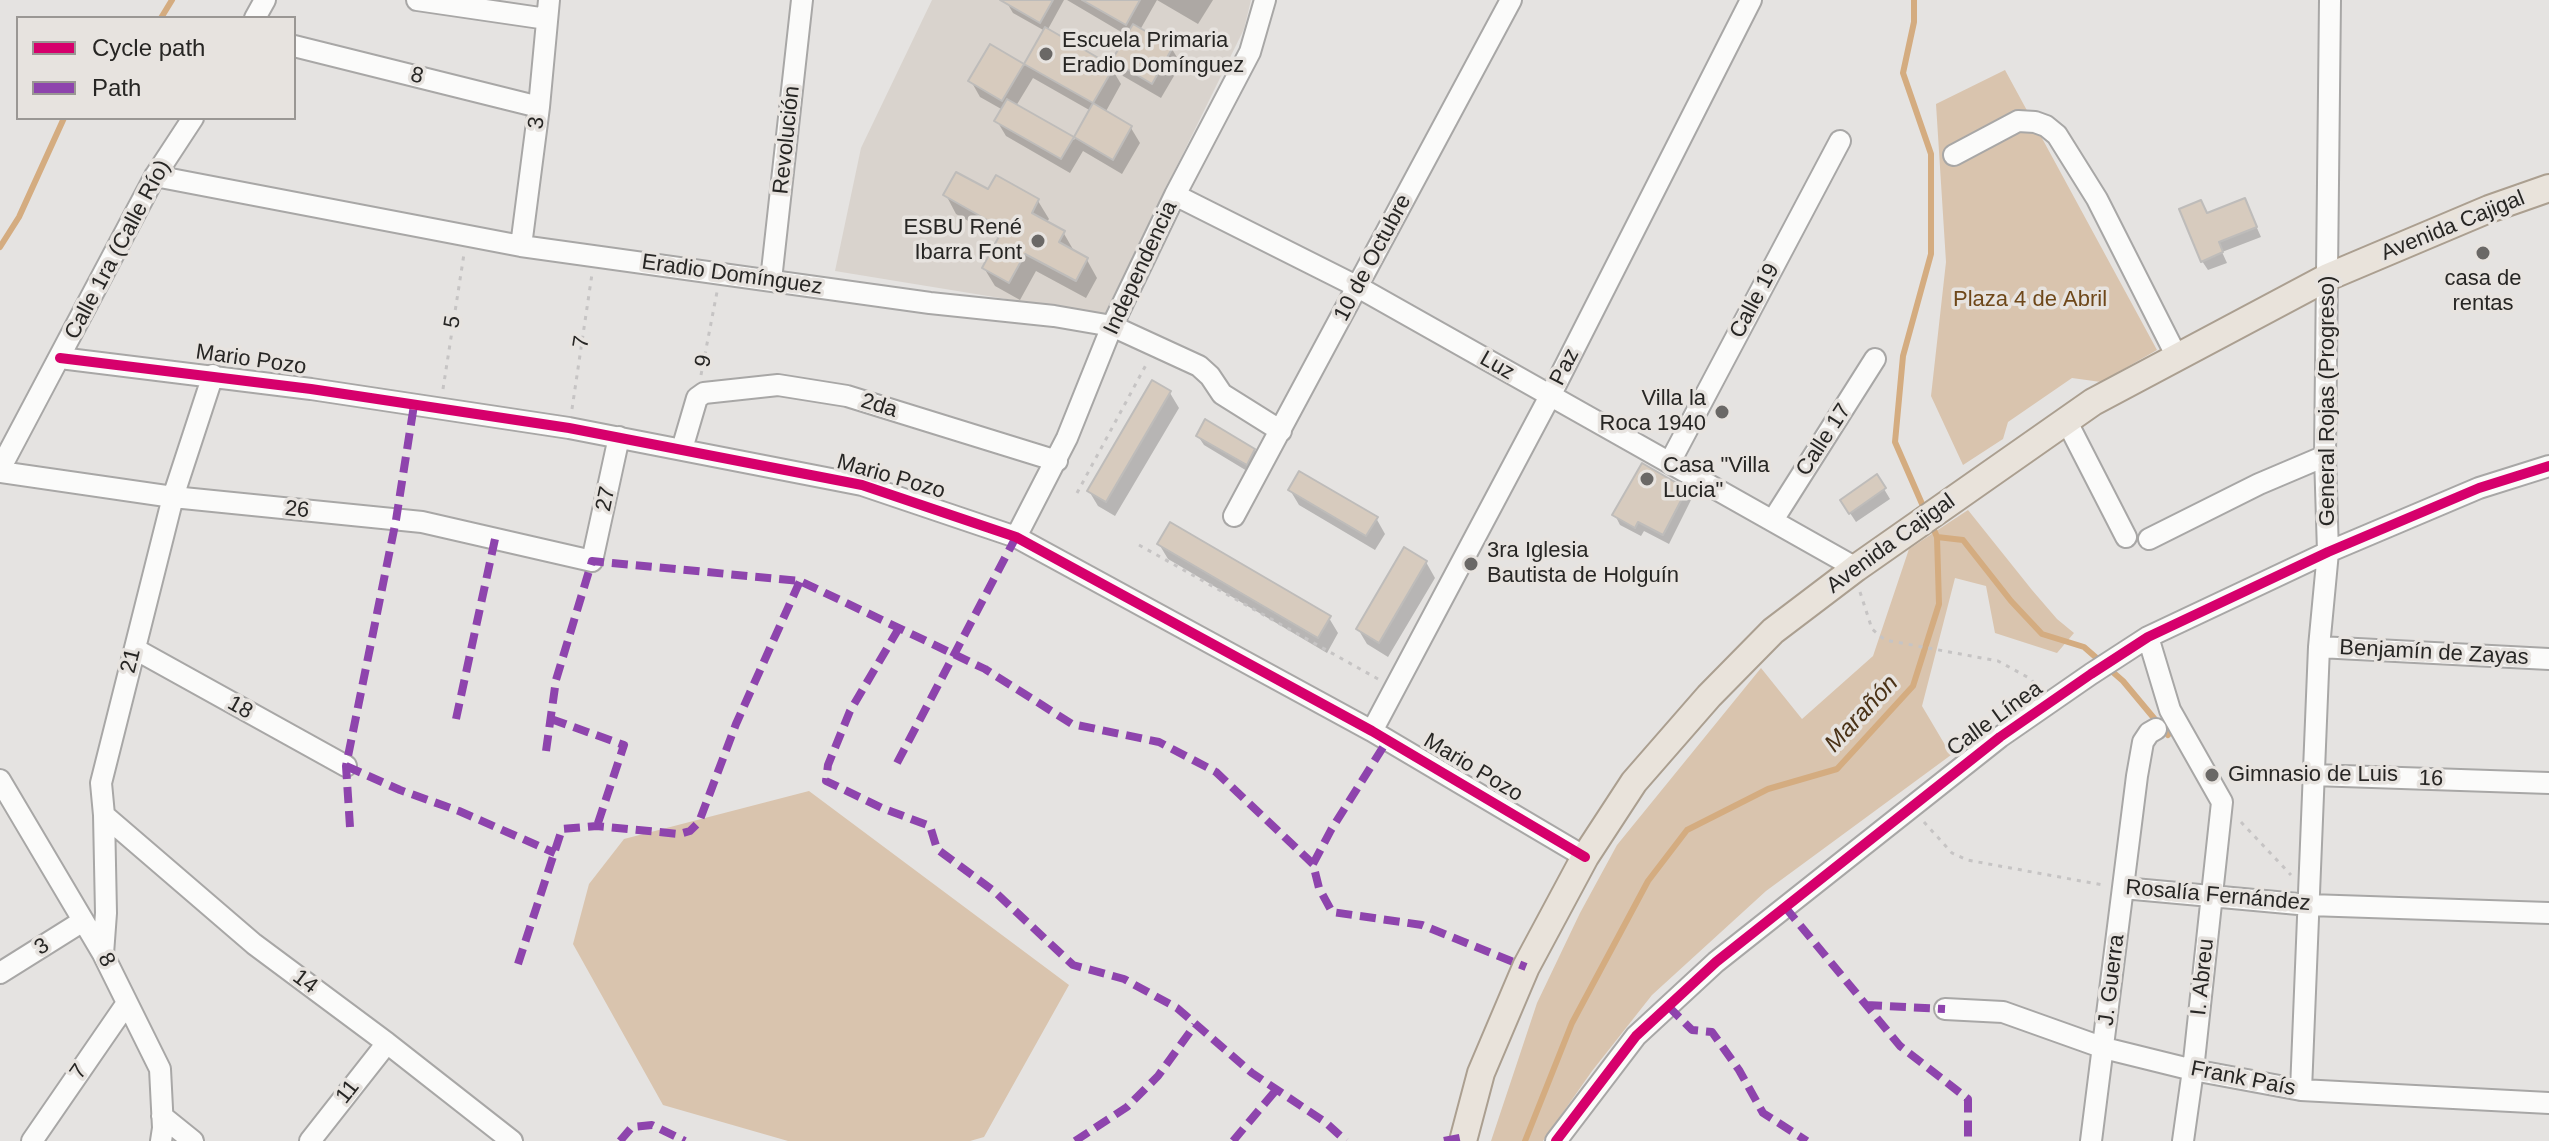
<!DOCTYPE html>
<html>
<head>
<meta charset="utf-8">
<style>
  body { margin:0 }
  #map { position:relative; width:2549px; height:1141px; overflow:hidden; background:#e5e3e1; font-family:Helvetica,sans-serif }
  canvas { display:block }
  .legend { position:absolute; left:16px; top:16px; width:280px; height:104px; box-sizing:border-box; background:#e7e3df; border:2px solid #9a9794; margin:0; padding:10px 14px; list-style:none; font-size:24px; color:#272624 }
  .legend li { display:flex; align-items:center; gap:16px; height:40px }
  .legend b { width:40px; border:2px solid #9a9794 }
</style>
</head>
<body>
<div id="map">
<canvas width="2549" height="1141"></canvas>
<ul class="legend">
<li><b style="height:10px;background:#d6006c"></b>Cycle path</li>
<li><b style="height:10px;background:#8e44ad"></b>Path</li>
</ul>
</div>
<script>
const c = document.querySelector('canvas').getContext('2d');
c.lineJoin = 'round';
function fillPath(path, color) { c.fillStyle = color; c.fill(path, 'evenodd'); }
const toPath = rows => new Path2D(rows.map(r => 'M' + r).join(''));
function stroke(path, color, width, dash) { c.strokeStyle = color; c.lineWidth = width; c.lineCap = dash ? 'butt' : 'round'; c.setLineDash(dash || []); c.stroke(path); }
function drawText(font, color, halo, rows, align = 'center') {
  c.font = font + ' Helvetica,sans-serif'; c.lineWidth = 7; c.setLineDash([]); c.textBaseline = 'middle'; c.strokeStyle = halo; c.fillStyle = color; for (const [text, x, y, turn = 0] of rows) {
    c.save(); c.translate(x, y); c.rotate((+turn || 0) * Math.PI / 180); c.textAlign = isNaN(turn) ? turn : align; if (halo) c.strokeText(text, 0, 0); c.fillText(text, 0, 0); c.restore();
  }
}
fillPath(toPath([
  [932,0,1251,0,1244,29,1104,315,835,271,861,148]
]), '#d9d3cd');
fillPath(toPath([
  [2005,70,2157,350,2101,382,2072,378,2008,422,2003,439,1963,465,1931,396,1946,262,1936,104],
  [1968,510,2032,590,2057,619,2074,633,2057,653,1995,633,1986,586,1955,578,1922,706,1951,755,1766,891,1652,995,1592,1071,1543,1141,1491,1141,1537,1003,1580,913,1617,845,1761,668,1802,719,1873,656,1909,549],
  [809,791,1069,985,984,1137,970,1141,788,1141,663,1105,573,944,589,884,624,839]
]), '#d9c4ae');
fillPath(toPath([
  [1009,0,1064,0,1047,31,1112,69,1121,84,1105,113,1131,128,1140,143,1122,174,1083,151,1070,173,1006,136,997,121,1003,110,980,97,971,81,991,47,1024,66,1045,31,1013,13,1007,3],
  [1033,78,1091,111,1074,140,1016,106],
  [1067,0,1213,0,1198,24,1157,0,1140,30,1172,49,1181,64,1161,98,1123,76,1114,60,1128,36],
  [989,192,1038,201,1049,219,1046,223,1063,232,1074,251,1087,260,1097,278,1086,298,1036,271,1020,300,995,286,984,268,1000,239,956,214,946,195],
  [2249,210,2261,237,2222,252,2227,263,2208,270,2202,261,2207,215],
  [1170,393,1179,408,1115,516,1098,506,1089,491],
  [1198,436,1254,450,1260,460,1252,474,1204,445],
  [1884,489,1890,499,1856,522,1848,510],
  [1290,490,1376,518,1385,534,1375,550,1299,505],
  [1685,490,1691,500,1669,544,1644,531,1641,536,1620,525,1615,515],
  [1159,544,1329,618,1338,633,1327,653,1168,559],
  [1426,562,1435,578,1388,657,1367,644,1358,629]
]), '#0003');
stroke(toPath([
  [1914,0,1914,22,1903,73,1931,154,1931,254,1903,356,1895,442,1926,513],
  [161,18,172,0],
  [0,247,19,217,64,118],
  [1937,537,1963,540,2011,601,2042,634,2084,647,2123,681,2168,735],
  [1525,1141,1572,1023,1648,881,1687,830,1768,789,1837,769,1913,686,1939,604,1937,537,1931,523]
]), '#d4ac80', 6);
const building = toPath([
  [1000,0,1053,0,1040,23,1000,0],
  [1082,0,1140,0,1126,25,1082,0],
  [1133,24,1173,47,1152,84,1112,60,1133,24],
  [1045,27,1114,67,1093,103,1024,64,1045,27],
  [990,44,1024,64,1002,101,968,81,990,44],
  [1007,99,1074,137,1061,159,994,121,1007,99],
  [1093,103,1132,126,1113,160,1074,137,1093,103],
  [956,172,988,189,996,175,1039,199,1032,213,1065,231,1059,242,1088,258,1076,281,1025,254,1009,283,982,268,1003,229,943,195,956,172],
  [2245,198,2257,227,2219,242,2223,252,2201,262,2179,209,2201,200,2207,213,2245,198],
  [1152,380,1171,391,1106,502,1087,491,1152,380],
  [1205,419,1255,449,1247,465,1196,436,1205,419],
  [1642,463,1687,489,1663,535,1638,522,1635,528,1612,515,1642,463],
  [1299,471,1378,517,1366,536,1288,490,1299,471],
  [1877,474,1886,488,1849,514,1840,500,1877,474],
  [1170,522,1331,616,1318,638,1157,544,1170,522],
  [1404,547,1427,561,1379,643,1356,629,1404,547]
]);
fillPath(building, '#d7cbbe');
stroke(building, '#bebcba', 2);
const minor = toPath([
  [417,0,547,19],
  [255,18,265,0],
  [294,46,539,107],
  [1954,155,2018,121,2035,122,2046,126,2057,135,2097,199,2177,357],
  [155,176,521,246,930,303,1054,316,1112,326,1199,366,1210,376,1222,394,1281,431],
  [1175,195,1358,287,1856,568],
  [521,246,539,107,549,0],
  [771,280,802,0],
  [60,358,311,389,569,428,862,485,1016,537,1372,731,1585,857],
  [2066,420,2126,537],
  [682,449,697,398,704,393,778,385,847,396,1057,461],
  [1670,462,1840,141],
  [0,469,155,176,193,118],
  [0,472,173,497,422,522,592,561,619,437],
  [1234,516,1511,0],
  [1773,520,1875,359],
  [1016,537,1067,438,1112,326,1175,195,1250,52,1265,0],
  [2149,539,2259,484,2325,456],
  [2148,637,2170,710,2222,802,2193,1070,2183,1141],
  [2319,647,2549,659],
  [135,649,346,766],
  [1372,731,1550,396,1751,0],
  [2313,775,2549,783],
  [0,780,103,954,160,1069,163,1128,161,1141],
  [104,815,254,944,387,1043,512,1141],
  [2123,888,2309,905,2549,913],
  [103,954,106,913,104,815,101,783,173,497,213,375],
  [0,973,83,921],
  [1945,1009,2003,1012,2104,1048,2193,1070,2301,1090,2549,1103],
  [2301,1090,2319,647,2328,552,2325,456,2330,0],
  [162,1116,193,1141],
  [32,1141,127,1003],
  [310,1141,387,1043],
  [1556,1141,1636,1036,1716,962,2000,737,2091,674,2148,637,2328,552,2479,488,2549,466],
  [2091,1141,2137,776,2143,742,2149,733,2156,729]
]);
const major = toPath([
  [1463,1141,1481,1073,1526,967,1585,857,1634,782,1709,696,1773,631,1856,568,2093,402,2328,277,2489,209,2549,188]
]);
stroke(minor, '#a8a7a6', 24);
stroke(major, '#ab9f90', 30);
stroke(toPath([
  [701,375,717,292],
  [443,389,464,254],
  [572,409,592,274],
  [1077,493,1147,363],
  [1139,545,1378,679],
  [1860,592,1872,629,1885,640,1998,661,2031,679,2038,689],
  [1924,822,1952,853,1967,860,2103,885],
  [2241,822,2291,875]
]), '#c6c4c4', 3, [4, 6]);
stroke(minor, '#fbfbfa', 20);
stroke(major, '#e9e3db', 26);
stroke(toPath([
  [899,628,850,711,828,765,826,781,882,808,930,826,937,849,995,892,1073,965,1124,979,1177,1008,1252,1073,1325,1122,1346,1141],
  [456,719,495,539],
  [551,719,624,745,597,826],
  [546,751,556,680,592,561,800,581,985,669,1072,724,1159,742,1216,772,1313,864,1319,888,1332,912,1422,925,1526,967],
  [897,763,1016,537],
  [346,766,400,790,459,811,555,853],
  [350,827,346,766,396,520,414,405],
  [1313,864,1331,830,1387,741],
  [1785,907,1900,1046,1968,1099,1968,1141],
  [518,964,562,829,597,826,679,834,690,831,699,822,736,724,800,581],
  [1866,1005,1945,1009],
  [1668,1006,1692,1030,1712,1032,1739,1070,1763,1113,1807,1141],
  [620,1141,632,1127,652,1125,685,1141],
  [1075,1141,1127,1107,1158,1076,1195,1025],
  [1233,1141,1276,1090],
  [1444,1141,1464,1137]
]), '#8e44ad', 8, [16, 8]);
stroke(toPath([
  [60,358,311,389,569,428,862,485,1016,537,1372,731,1585,857],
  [1556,1141,1636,1036,1716,962,2000,737,2091,674,2148,637,2328,552,2479,488,2549,466]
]), '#d6006c', 10);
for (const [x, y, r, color] of [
  [1046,54,8,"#6a6866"],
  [1038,241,8,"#6a6866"],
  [2483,253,8,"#6a6866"],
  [1722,412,8,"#6a6866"],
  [1647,479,8,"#6a6866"],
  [1471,564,8,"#6a6866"],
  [2212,775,8,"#6a6866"]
]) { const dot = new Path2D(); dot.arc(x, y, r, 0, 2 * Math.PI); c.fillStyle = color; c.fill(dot); stroke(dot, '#e7e3df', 3); }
drawText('22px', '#272624', '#e7e3df', [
  ["Escuela Primaria",1062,41],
  ["Eradio Domínguez",1062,66],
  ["ESBU René",1022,228,"right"],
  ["Ibarra Font",1022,253,"right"],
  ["casa de",2483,279,"center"],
  ["rentas",2483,304,"center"],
  ["Villa la",1706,399,"right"],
  ["Roca 1940",1706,424,"right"],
  ["Casa \"Villa",1663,466],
  ["Lucia\"",1663,491],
  ["3ra Iglesia",1487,551],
  ["Bautista de Holguín",1487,576],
  ["Gimnasio de Luis",2228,775]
], 'left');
drawText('22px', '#272624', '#e7e3df', [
  ["8",417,76,14],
  ["3",537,123,-83],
  ["Revolución",787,140,-84],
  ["Avenida Cajigal",2453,226,-22],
  ["Calle 1ra (Calle Río)",118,250,-62],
  ["10 de Octubre",1373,258,-62],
  ["Independencia",1141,268,-65],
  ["Eradio Domínguez",732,275,8],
  ["Calle 19",1755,301,-62],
  ["5",453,322,-81],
  ["7",582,342,-81],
  ["Mario Pozo",251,360,8],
  ["9",704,361,-79],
  ["Luz",1497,366,30],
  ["Paz",1565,367,-63],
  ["General Rojas (Progreso)",2328,401,-90],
  ["2da",879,406,17],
  ["Calle 17",1824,440,-57],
  ["Mario Pozo",891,477,16],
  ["27",606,499,-78],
  ["26",297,510,6],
  ["Avenida Cajigal",1891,544,-36],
  ["Benjamín de Zayas",2434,653,3],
  ["21",131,661,-76],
  ["18",240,708,29],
  ["Calle Línea",1995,719,-36],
  ["Mario Pozo",1473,768,31],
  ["16",2431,779,2],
  ["Rosalía Fernández",2218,896,5],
  ["3",42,947,-33],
  ["8",106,960,62],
  ["I. Abreu",2203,977,-84],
  ["J. Guerra",2112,980,-83],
  ["14",305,982,37],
  ["7",79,1072,-55],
  ["Frank País",2243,1079,11],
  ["11",348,1092,-52]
]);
drawText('22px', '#6e4719', '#e7e3df', [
  ["Plaza 4 de Abril",2030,300]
]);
drawText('italic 24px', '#4a3217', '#e7e3df', [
  ["Marañón",1862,714,-47]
]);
</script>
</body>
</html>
